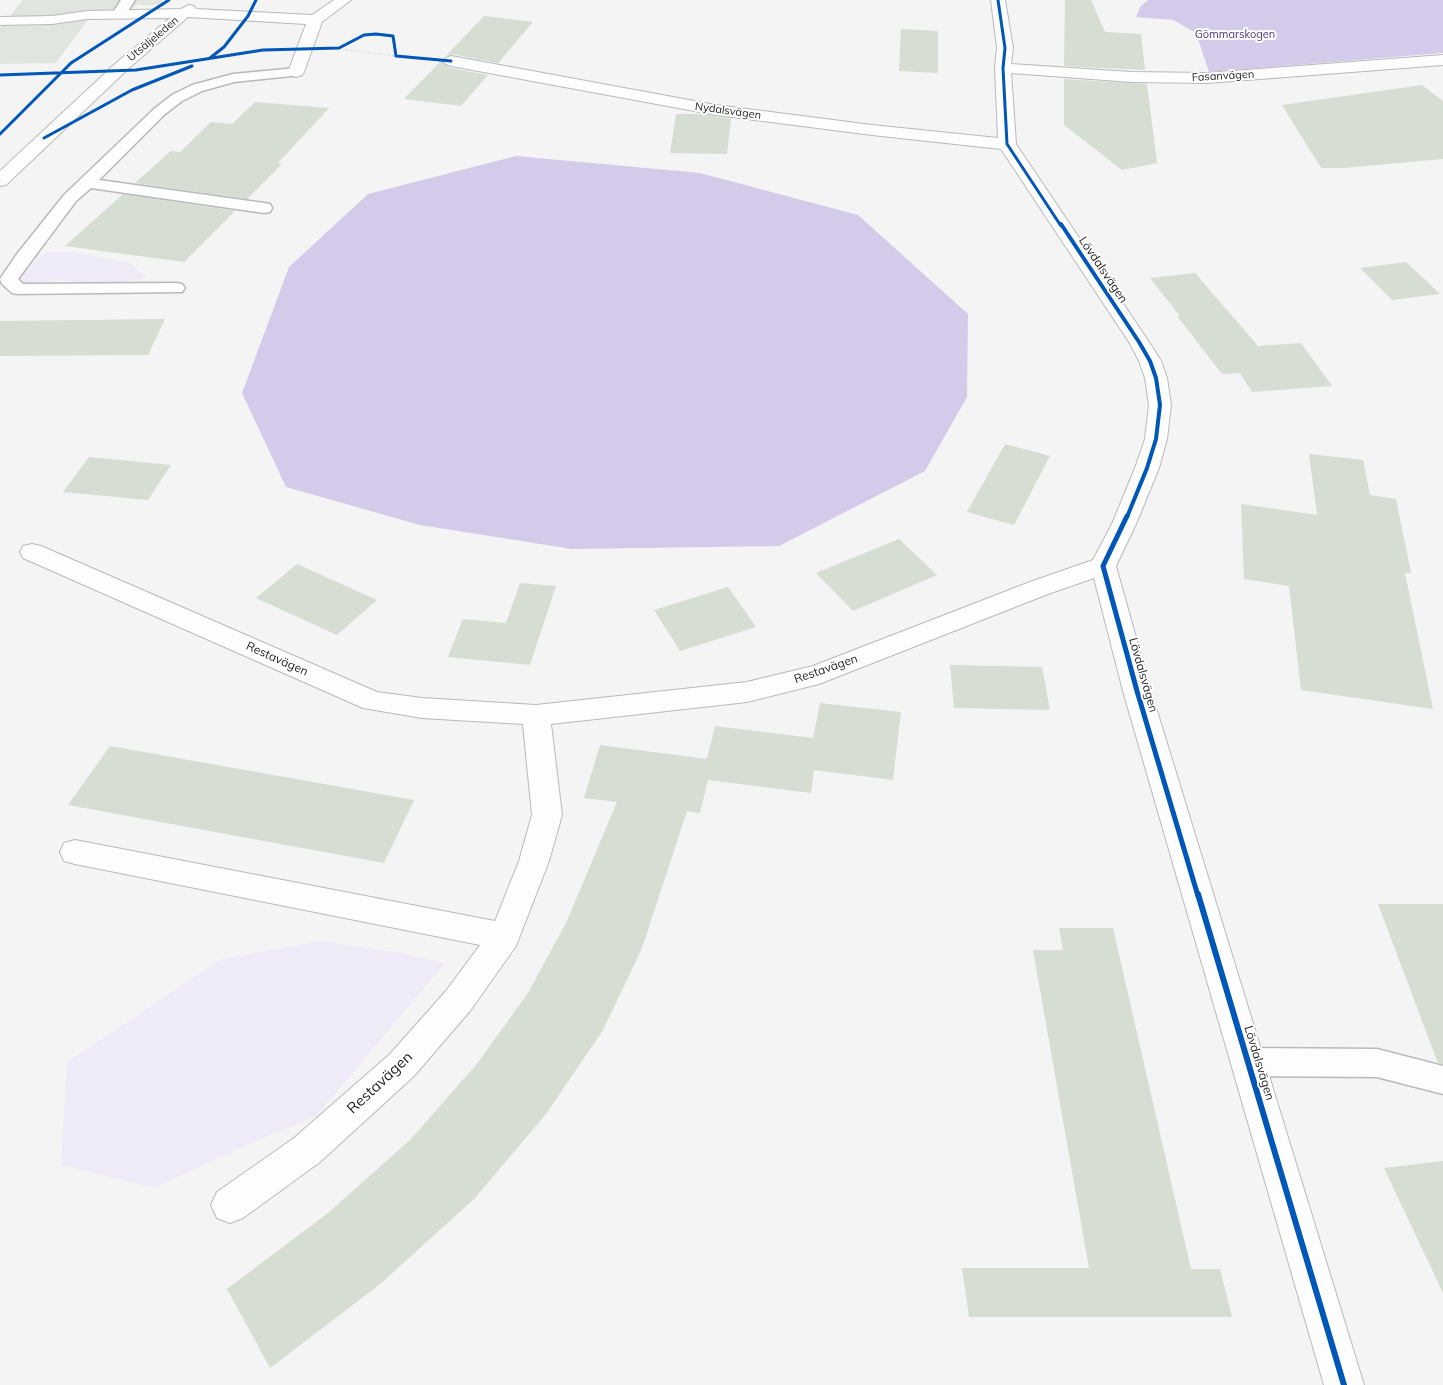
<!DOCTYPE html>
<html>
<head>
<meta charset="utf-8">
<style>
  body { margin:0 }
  canvas { display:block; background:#f3f4f3 }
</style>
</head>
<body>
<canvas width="1443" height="1385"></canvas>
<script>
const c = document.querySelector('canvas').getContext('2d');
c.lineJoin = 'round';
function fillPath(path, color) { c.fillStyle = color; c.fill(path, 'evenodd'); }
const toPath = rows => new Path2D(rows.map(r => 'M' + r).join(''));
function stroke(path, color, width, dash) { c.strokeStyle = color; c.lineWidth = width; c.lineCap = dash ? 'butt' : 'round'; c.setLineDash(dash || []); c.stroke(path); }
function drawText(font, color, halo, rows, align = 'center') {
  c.font = font + ' Mulish,sans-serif'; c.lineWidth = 4; c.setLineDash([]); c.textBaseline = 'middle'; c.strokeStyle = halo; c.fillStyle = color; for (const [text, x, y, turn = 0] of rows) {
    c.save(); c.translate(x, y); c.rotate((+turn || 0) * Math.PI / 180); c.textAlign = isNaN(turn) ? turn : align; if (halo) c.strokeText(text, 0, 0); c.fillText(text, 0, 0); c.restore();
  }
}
fillPath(toPath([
  [23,0,163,0,160,5,136,5,125,16,90,17,56,63,0,64,0,28]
]), '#e1e5e0');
fillPath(toPath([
  [46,252,72,252,130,263,147,278,119,283,88,283,57,280,17,286,20,275],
  [319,941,401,953,445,963,316,1116,249,1144,154,1188,61,1165,67,1062,219,960]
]), '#eeeaf7');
fillPath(toPath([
  [1148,0,1443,0,1443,53,1209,72,1196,33,1173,20,1136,17,1140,7],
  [516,156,700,173,858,215,968,314,967,397,925,471,779,546,572,549,420,525,286,487,242,393,289,267,368,194]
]), '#d4cbea');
fillPath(toPath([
  [1065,0,1091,0,1105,32,1141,34,1145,70,1064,66],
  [484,16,533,22,498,63,451,54,446,56],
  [901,29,938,31,938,73,899,71],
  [441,61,450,68,488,75,461,106,404,99],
  [1064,79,1147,84,1157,163,1122,170,1064,125],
  [1422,85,1443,101,1443,159,1343,168,1321,168,1282,105],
  [255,102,329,108,278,163,282,164,247,199,135,183,171,151,180,152,211,122,232,124],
  [676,114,702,114,731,119,727,154,670,153],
  [123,194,235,211,184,262,65,246],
  [1406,262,1440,294,1392,300,1360,268],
  [1195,273,1258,346,1301,343,1332,386,1252,392,1240,373,1222,374,1177,316,1180,316,1150,278],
  [165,319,148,355,0,356,0,321],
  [1005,444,1050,456,1014,525,967,512],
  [1309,454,1363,460,1370,495,1396,499,1411,573,1405,573,1433,709,1301,690,1289,586,1244,579,1241,504,1317,515],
  [89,457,171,465,148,500,63,492],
  [899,539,937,575,853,611,816,573],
  [297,564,377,600,337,635,256,598],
  [520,583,556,586,530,665,448,657,463,619,506,623],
  [728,587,756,627,680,651,654,610],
  [950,665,1042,667,1050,710,954,708],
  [820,703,901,712,893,780,814,770,811,793,708,780,700,813,687,811,642,948,603,1030,546,1114,474,1199,379,1285,270,1368,227,1289,328,1213,411,1139,476,1065,528,993,567,921,617,802,584,798,600,745,707,759,715,726,813,738],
  [110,746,414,800,384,863,68,805],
  [1378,904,1443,904,1443,1064,1438,1063],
  [1059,928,1113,928,1191,1269,1220,1269,1232,1317,969,1317,962,1268,1089,1268,1033,950,1063,950],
  [1443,1161,1443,1293,1384,1168]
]), '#d6ddd3');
const lane = toPath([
  [121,0,135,0,124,17,114,17,112,14,121,0],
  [296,68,301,69,303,72,301,75,234,82,202,91,182,101,164,115,99,180,264,203,270,204,272,208,270,212,264,213,91,188,76,201,18,279,23,284,176,283,182,284,185,288,182,292,18,294,12,293,2,284,0,279,17,254,64,195,154,109,172,95,192,85,233,74,296,68],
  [1248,1048,1377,1049,1443,1066,1443,1094,1377,1077,1248,1076,1237,1072,1232,1062,1237,1052,1248,1048]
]);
const street = toPath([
  [334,0,351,0,322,22,304,72,302,75,296,77,290,75,288,72,306,24,188,17,128,69,6,185,0,186,0,171,116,63,170,18,87,19,52,24,0,25,0,17,52,16,87,11,181,9,189,5,194,6,196,9,312,15,334,0],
  [991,0,1005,0,1013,48,1011,64,1132,72,1207,73,1443,55,1443,65,1207,83,1132,82,1011,73,1016,144,1149,342,1161,361,1167,378,1171,405,1167,439,1159,468,1136,524,1116,566,1151,691,1364,1385,1324,1385,1123,691,1094,578,1048,594,819,684,747,702,551,724,562,815,549,861,516,946,470,1011,414,1076,320,1162,243,1218,230,1223,217,1218,211,1205,217,1192,294,1138,390,1054,446,991,480,945,75,864,64,861,60,852,64,843,75,840,495,921,519,861,532,815,523,724,422,718,363,708,23,558,20,552,23,546,32,544,41,546,377,692,422,698,536,705,747,682,813,666,1030,582,1093,560,1112,524,1135,468,1145,439,1149,405,1145,378,1139,361,1129,342,1001,149,872,135,716,115,451,66,446,64,443,61,446,58,451,56,716,105,872,125,998,138,995,68,997,48,991,0]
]);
stroke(lane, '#b8b9b8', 3);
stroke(street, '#b8b9b8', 2);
stroke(toPath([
  [340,49,396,56]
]), '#d6d7d6', 2, [1, 2.5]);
fillPath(lane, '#fdfdfd');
fillPath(street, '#fdfdfd');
stroke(toPath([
  [998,0,1005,48,1003,68,1007,144,1061,226],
  [210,58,224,47,248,16,256,0],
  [0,75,136,70,263,50,339,48,364,35,376,34,393,36,396,56,451,61],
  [0,134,71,63,169,0],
  [44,138,132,90,192,66]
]), '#0057b8', 3);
stroke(toPath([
  [1061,224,1139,342,1150,361,1156,378,1160,405,1156,439,1147,468,1127,517]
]), '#0057b8', 4);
stroke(toPath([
  [1127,516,1103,566,1137,691,1198,896]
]), '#0057b8', 5);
stroke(toPath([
  [1198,894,1344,1385]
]), '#0057b8', 6);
drawText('11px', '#4d3577', '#fff', [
  ["Gömmarskogen",1235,35]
]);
drawText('11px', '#1d1e1d', '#fff', [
  ["Utsäljeleden",153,39,-40],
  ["Fasanvägen",1223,76,-3],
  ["Nydalsvägen",728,111,8]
]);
drawText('12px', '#1d1e1d', '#fff', [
  ["Lövdalsvägen",1103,270,56],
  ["Restavägen",277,659,24],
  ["Restavägen",826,669,-19],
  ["Lövdalsvägen",1143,675,74],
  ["Lövdalsvägen",1259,1063,73]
]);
drawText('15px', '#1d1e1d', '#fff', [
  ["Restavägen",380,1083,-43]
]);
</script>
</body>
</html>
